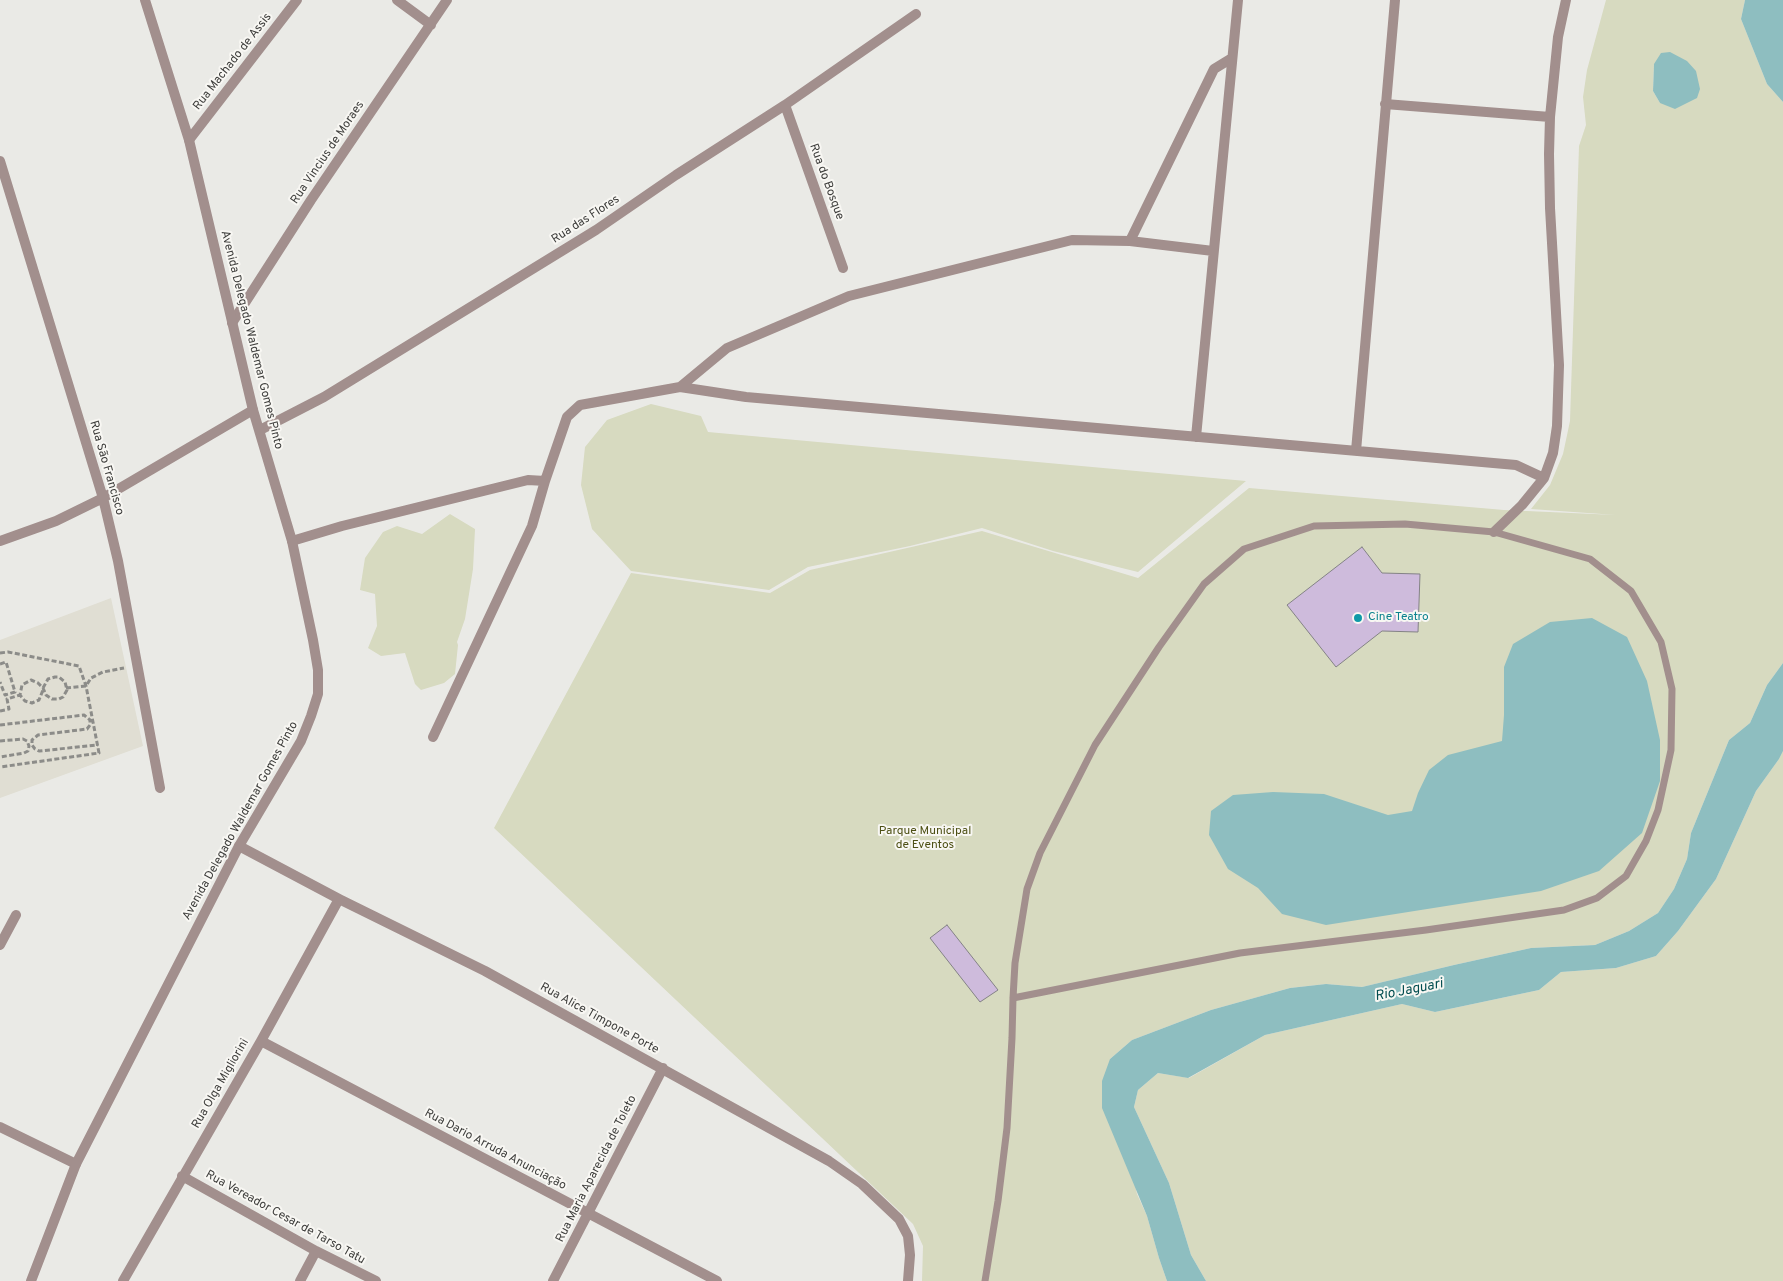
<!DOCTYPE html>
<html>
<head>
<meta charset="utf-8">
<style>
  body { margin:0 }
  canvas { display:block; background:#eaeae6 }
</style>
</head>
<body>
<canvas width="1783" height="1281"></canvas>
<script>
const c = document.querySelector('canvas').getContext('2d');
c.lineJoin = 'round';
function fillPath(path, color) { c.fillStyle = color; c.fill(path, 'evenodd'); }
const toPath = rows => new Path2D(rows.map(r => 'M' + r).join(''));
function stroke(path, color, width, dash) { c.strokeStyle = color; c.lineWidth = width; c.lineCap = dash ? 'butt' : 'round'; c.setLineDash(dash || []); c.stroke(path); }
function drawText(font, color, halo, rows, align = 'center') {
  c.font = font + ' Overpass,sans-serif'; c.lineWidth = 4; c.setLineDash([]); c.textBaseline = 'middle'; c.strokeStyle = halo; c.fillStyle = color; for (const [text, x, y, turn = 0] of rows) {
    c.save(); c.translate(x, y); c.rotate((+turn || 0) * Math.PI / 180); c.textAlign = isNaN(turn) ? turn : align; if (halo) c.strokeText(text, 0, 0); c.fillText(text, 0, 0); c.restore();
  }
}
fillPath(toPath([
  [111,598,143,746,0,798,0,640]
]), '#e0ded3');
fillPath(toPath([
  [1606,0,1745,0,1741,19,1767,84,1783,102,1783,663,1767,685,1750,723,1729,740,1691,833,1687,859,1674,889,1658,913,1629,931,1595,945,1531,948,1454,965,1362,987,1326,984,1290,988,1211,1010,1132,1040,1110,1059,1137,1194,1147,1216,1159,1258,1167,1281,922,1281,923,1246,913,1224,494,828,631,573,770,593,810,570,982,531,1138,578,1249,488,1504,510,1616,515,1531,509,1550,485,1563,454,1570,421,1579,146,1586,125,1583,97,1587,70],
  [1654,64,1660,103,1653,91],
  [651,404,701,416,708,432,1246,481,1138,572,1053,551,982,528,910,546,808,567,769,590,631,571,592,529,581,485,585,447,607,420],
  [450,514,475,529,473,569,465,619,457,642,458,645,455,674,444,683,421,690,415,684,405,653,381,656,368,648,377,626,375,594,360,590,365,558,383,532,397,526,422,534],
  [1783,751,1783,1281,1206,1281,1191,1255,1169,1183,1134,1107,1138,1090,1158,1073,1189,1078,1265,1035,1402,1004,1435,1012,1539,990,1561,972,1616,968,1656,956,1678,931,1716,879,1756,791,1779,759]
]), '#d7dac0');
fillPath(toPath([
  [1745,0,1783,0,1783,102,1767,84,1741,19],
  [1670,52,1687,61,1696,71,1700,89,1697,98,1675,109,1660,103,1653,91,1654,64,1661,53],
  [1592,618,1627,637,1647,681,1660,740,1660,781,1642,833,1599,871,1541,891,1326,925,1282,914,1258,888,1228,869,1209,835,1211,811,1233,795,1273,792,1324,794,1388,815,1412,811,1418,793,1429,770,1448,755,1502,741,1504,715,1504,667,1513,644,1550,622],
  [1783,663,1783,751,1779,759,1756,791,1716,879,1678,931,1656,956,1616,968,1561,972,1539,990,1435,1012,1402,1004,1265,1035,1188,1078,1158,1073,1138,1090,1134,1107,1169,1183,1191,1255,1206,1281,1167,1281,1159,1258,1147,1216,1102,1108,1102,1081,1110,1059,1132,1040,1211,1010,1290,988,1326,984,1362,987,1454,965,1531,948,1595,945,1629,931,1658,913,1674,889,1687,859,1691,833,1729,740,1750,723,1767,685]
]), '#8ebec0');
const building = toPath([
  [1362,547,1382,573,1420,574,1418,632,1382,631,1336,667,1287,605,1362,547],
  [947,925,998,990,980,1002,930,938,947,925]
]);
fillPath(building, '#cebbdc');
stroke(building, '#848386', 1);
stroke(toPath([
  [0,653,8,652,79,666,86,686,99,753,0,767],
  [0,664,6,662,15,692,5,695,0,682],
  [43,688,48,679,55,677,59,677,65,682,67,690,63,697,59,699,52,699,46,695,43,688,38,683,31,680,22,685,20,695,25,701,32,703,39,700,43,690],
  [66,688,86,686,91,678,103,672,124,668],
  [0,711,9,709,7,699,20,695],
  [0,725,84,715,90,720,90,725,87,729,38,735,32,740,32,745,35,749,39,751,98,745],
  [0,741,23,739,27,741,29,746,28,751,24,753,0,757]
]), '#8c8c89', 3, [5, 2.5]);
stroke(toPath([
  [985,1281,998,1201,1007,1128,1012,1038,1013,998,1015,963,1027,889,1040,853,1095,745,1159,647,1204,584,1244,549,1314,526,1405,524,1494,532,1590,559,1631,591,1661,642,1672,689,1671,750,1658,810,1646,841,1626,876,1597,898,1564,910,1426,930,1240,953,1013,998]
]), '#a28f8d', 7);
stroke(toPath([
  [397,0,431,25],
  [1385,104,1550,117],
  [785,105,843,268],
  [189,140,297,0],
  [0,161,103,498,118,561,160,788],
  [1130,241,1214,69,1232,58],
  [232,323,311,200,447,0],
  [680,387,727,348,849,296,1072,240,1130,241,1213,251],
  [260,430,324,397,596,230,676,175,785,105,916,14],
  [1196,437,1238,0],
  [1356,451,1395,0],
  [1494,532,1522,505,1544,478,1553,453,1557,426,1559,365,1550,208,1549,154,1550,117,1558,37,1566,0],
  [0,541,56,521,103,498,253,410],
  [292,541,342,526,528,480,545,481],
  [433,737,532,526,545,481,567,417,580,405,680,387,746,397,1516,465,1544,478],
  [239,846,339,899,485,971,829,1161,862,1184,899,1219,908,1236,910,1255,908,1281],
  [0,945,16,915],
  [261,1041,717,1281],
  [0,1127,76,1164],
  [182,1176,316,1251,376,1281],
  [123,1281,261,1041,339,899],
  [300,1281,316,1251],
  [553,1281,663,1068]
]), '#a28f8d', 10);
stroke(toPath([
  [31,1281,76,1164,239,846,301,741,311,716,318,694,318,670,313,640,292,541,253,410,189,140,145,0]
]), '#a28f8d', 10);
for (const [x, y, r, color] of [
  [1358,618,5,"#0f9aa8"]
]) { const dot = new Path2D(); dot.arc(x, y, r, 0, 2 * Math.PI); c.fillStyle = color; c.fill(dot); stroke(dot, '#f8f7f3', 2); }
drawText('12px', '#3d3d3b', '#f8f7f3', [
  ["Rua Machado de Assis",233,62,-52],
  ["Rua Vincius de Moraes",328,153,-56],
  ["Rua do Bosque",826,182,70],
  ["Rua das Flores",586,220,-33],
  ["Avenida Delegado Waldemar Gomes Pinto",251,340,76],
  ["Rua São Francisco",106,468,74],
  ["Avenida Delegado Waldemar Gomes Pinto",241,821,-61],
  ["Rua Alice Timpone Porte",599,1019,29],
  ["Rua Olga Migliorini",221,1084,-60],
  ["Rua Dario Arruda Anunciação",495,1150,28],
  ["Rua Maria Aparecida de Toleto",597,1169,-63],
  ["Rua Vereador Cesar de Tarso Tatu",285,1218,29]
]);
drawText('12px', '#0d838f', '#f8f7f3', [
  ["Cine Teatro",1368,618]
], 'left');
drawText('12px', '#4d5014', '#f8f7f3', [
  ["Parque Municipal",925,832],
  ["de Eventos",925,846]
]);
drawText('italic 14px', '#004c4f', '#f8f7f3', [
  ["Rio Jaguari",1409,991,-11]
]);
</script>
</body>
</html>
